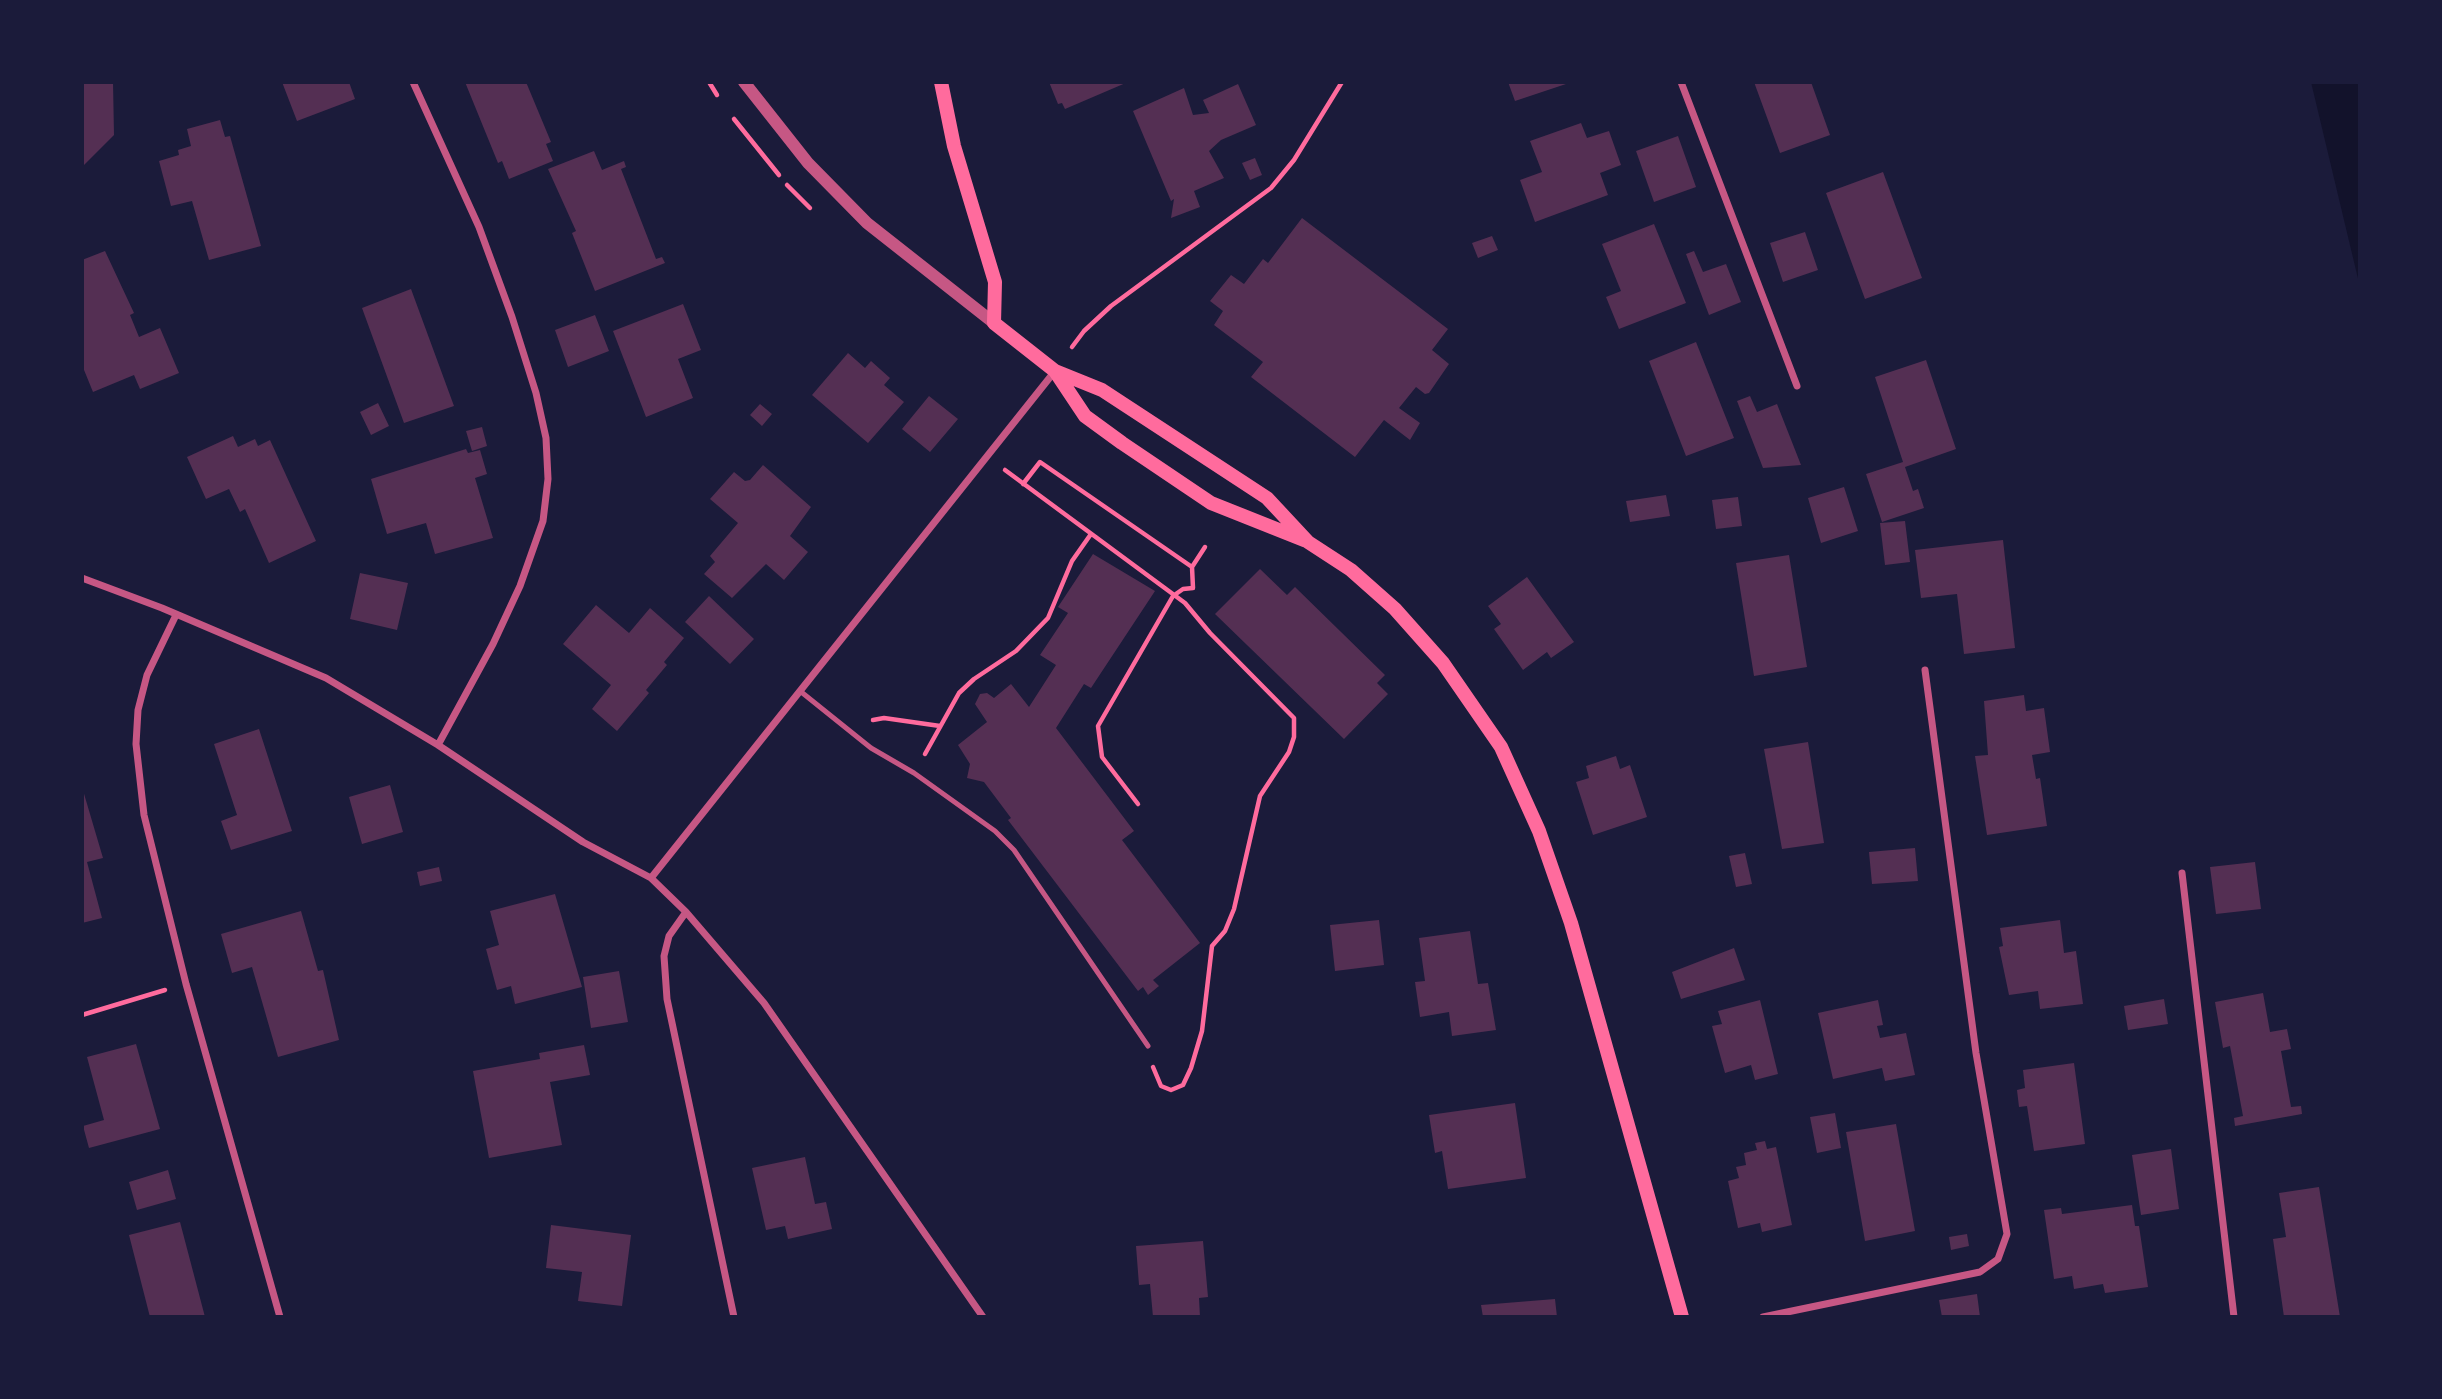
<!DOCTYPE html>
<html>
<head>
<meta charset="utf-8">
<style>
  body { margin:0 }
  #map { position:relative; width:2442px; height:1399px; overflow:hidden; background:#1b1b3a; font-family:"IBM Plex Sans",sans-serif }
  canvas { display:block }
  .frame { position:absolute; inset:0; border:84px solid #1b1b3a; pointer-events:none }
</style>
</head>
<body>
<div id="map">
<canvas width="2442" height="1399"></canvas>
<div class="frame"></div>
</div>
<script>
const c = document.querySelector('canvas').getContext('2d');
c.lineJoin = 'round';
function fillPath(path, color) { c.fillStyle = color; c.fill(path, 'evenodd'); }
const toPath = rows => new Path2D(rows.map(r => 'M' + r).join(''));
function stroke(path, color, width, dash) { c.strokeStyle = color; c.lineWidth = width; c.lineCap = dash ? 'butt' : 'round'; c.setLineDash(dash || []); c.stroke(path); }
fillPath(toPath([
  [2311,82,2360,82,2360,287]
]), '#12122b');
fillPath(toPath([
  [82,82,113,82,114,135,82,167],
  [282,82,349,82,355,99,297,121],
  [465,82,526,82,551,142,546,144,553,161,509,179,502,161,498,163],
  [1049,82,1128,82,1065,109,1062,103,1058,104],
  [1508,82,1569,82,1569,83,1515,101],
  [1754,82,1811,82,1830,135,1780,153],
  [1238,84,1256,125,1221,140,1209,151,1224,178,1194,191,1200,207,1171,218,1174,199,1171,201,1133,111,1184,88,1193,115,1209,113,1203,100],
  [220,120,225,137,230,136,261,246,209,260,192,201,171,206,159,161,179,155,178,150,191,146,187,129],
  [1581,123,1587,138,1609,131,1621,165,1600,173,1608,195,1535,222,1520,180,1542,172,1530,141],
  [1678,136,1696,187,1654,202,1636,151],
  [594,151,602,170,624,161,626,167,621,169,656,259,662,257,665,263,595,291,572,233,576,231,548,169],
  [1255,158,1262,175,1250,180,1242,163],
  [1883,172,1922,278,1865,299,1826,193],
  [1302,218,1448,329,1432,350,1449,364,1429,393,1425,394,1416,387,1399,408,1420,423,1410,440,1384,420,1355,457,1251,377,1263,362,1214,325,1223,311,1210,301,1231,275,1244,284,1263,259,1268,263],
  [1654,224,1686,303,1619,329,1606,297,1621,291,1602,244],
  [1805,232,1818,270,1783,282,1770,243],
  [1492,236,1498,250,1478,258,1472,243],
  [105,251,134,313,130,315,139,337,160,328,179,373,140,389,134,375,93,392,82,365,82,260],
  [1694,251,1703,272,1726,264,1741,302,1709,315,1686,254],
  [411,289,454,406,404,423,362,308],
  [683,304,701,350,678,359,693,398,646,417,613,331],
  [595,315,609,351,568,367,555,330],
  [1696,342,1734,438,1686,456,1649,361],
  [848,353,865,368,871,361,890,378,884,385,904,402,868,443,812,395],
  [1926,360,1956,449,1905,467,1913,491,1918,489,1924,508,1882,522,1866,474,1903,462,1875,377],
  [929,396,958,419,930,452,902,429],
  [1750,396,1757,412,1777,404,1801,465,1763,468,1737,401],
  [378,403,389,426,371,435,360,412],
  [760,404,772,414,762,426,750,415],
  [482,427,487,446,472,451,466,431],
  [233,436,238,447,255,439,258,446,270,440,316,541,269,563,245,509,240,512,229,489,206,499,187,457],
  [466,449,468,453,480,450,487,474,475,478,493,538,435,554,426,523,387,534,371,479],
  [763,465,811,507,790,536,808,552,784,580,766,564,732,598,704,574,715,562,710,556,738,523,710,499,734,472,745,481,750,480],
  [1844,487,1858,531,1821,543,1808,498],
  [1666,495,1670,516,1630,522,1626,501],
  [1738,497,1742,526,1716,529,1712,500],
  [1905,521,1910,562,1885,565,1880,523],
  [2003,540,2015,648,1964,654,1957,594,1921,598,1915,550],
  [1093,554,1155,591,1091,688,1084,684,1056,728,1134,831,1122,840,1200,943,1153,980,1159,986,1148,995,1143,987,1138,991,1008,820,1011,818,984,782,967,778,970,764,958,745,987,722,975,704,980,694,987,693,994,698,1011,684,1029,707,1056,665,1040,655,1068,613,1058,607],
  [1789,555,1807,667,1754,676,1736,563],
  [1260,569,1287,595,1295,587,1385,675,1377,683,1388,694,1344,739,1215,614],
  [360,573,408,583,397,630,350,619],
  [1527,577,1574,642,1551,658,1547,652,1523,670,1494,629,1501,624,1488,606],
  [709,596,754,639,730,664,685,622],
  [596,605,629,633,650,608,684,638,664,662,667,665,646,690,649,693,617,731,592,709,611,685,563,644],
  [2024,695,2026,711,2044,708,2050,752,2032,755,2036,779,2040,778,2047,826,1987,835,1975,756,1988,755,1984,701],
  [259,729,292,831,231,850,221,821,237,815,214,744],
  [1808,742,1824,843,1782,849,1764,749],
  [1616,756,1620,769,1630,765,1647,817,1593,835,1576,782,1589,778,1586,766],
  [390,785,403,832,362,844,349,797],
  [82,787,103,858,87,862,102,918,82,923],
  [1915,848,1918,881,1872,884,1869,852],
  [1745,853,1752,884,1736,887,1729,856],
  [2255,862,2261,909,2216,914,2210,867],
  [439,867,442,881,420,886,417,872],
  [555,894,582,987,515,1004,511,986,497,990,486,949,499,945,490,911],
  [301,911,318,971,323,970,339,1040,278,1057,252,967,232,973,221,934],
  [1379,920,1384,965,1335,971,1330,925],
  [2060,920,2064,953,2076,951,2083,1004,2040,1009,2038,991,2009,995,1999,947,2003,946,2000,928],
  [1470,931,1478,984,1488,983,1496,1030,1452,1036,1449,1012,1420,1017,1415,982,1425,981,1419,938],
  [1734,948,1745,980,1681,999,1672,972],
  [619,971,628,1022,591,1028,583,977],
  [2263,993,2270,1032,2287,1029,2291,1049,2281,1051,2291,1107,2301,1106,2302,1114,2235,1126,2234,1118,2243,1116,2230,1046,2223,1048,2215,1002],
  [2164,999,2168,1024,2128,1030,2124,1006],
  [1760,1000,1778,1074,1755,1080,1751,1065,1725,1073,1712,1026,1722,1024,1718,1011],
  [1878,1000,1883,1025,1877,1026,1880,1038,1906,1033,1915,1075,1885,1081,1882,1068,1833,1079,1818,1013],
  [136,1044,160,1129,89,1148,83,1126,104,1120,87,1057],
  [584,1045,590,1075,550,1082,562,1145,489,1158,473,1071,540,1059,539,1053],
  [2074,1063,2085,1144,2034,1151,2027,1106,2019,1107,2017,1090,2025,1088,2023,1070],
  [1515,1103,1526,1178,1448,1189,1442,1151,1435,1153,1429,1115],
  [1835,1113,1841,1148,1817,1153,1810,1117],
  [1896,1124,1915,1231,1865,1241,1846,1132],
  [1765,1141,1767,1149,1776,1147,1792,1225,1762,1232,1760,1223,1738,1228,1728,1181,1739,1178,1736,1167,1746,1165,1744,1153,1757,1150,1755,1143],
  [2171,1149,2179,1209,2141,1215,2132,1155],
  [805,1157,815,1204,826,1202,832,1229,788,1239,785,1226,766,1230,752,1168],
  [168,1170,176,1199,137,1210,129,1182],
  [2319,1187,2340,1317,2284,1317,2273,1239,2286,1237,2279,1193],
  [2132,1205,2135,1226,2139,1226,2148,1287,2105,1293,2103,1284,2074,1289,2072,1276,2054,1279,2044,1210,2061,1208,2062,1214],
  [180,1222,205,1317,150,1317,129,1235],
  [551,1225,631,1235,622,1306,578,1301,582,1272,546,1268],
  [1967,1234,1969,1246,1951,1250,1949,1237],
  [1203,1241,1208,1297,1199,1298,1200,1317,1153,1317,1150,1284,1139,1285,1136,1246],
  [1977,1294,1980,1317,1942,1317,1939,1300],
  [1555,1299,1557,1317,1483,1317,1481,1305]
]), '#542f53');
stroke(toPath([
  [709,82,717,95],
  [734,119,779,175],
  [787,185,810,208],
  [1072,347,1084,331,1111,306,1271,188,1294,160,1342,82],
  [1005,470,1185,603,1210,633,1294,718,1294,737,1289,752,1260,796,1234,909,1225,931,1212,946,1202,1031,1191,1068,1183,1085,1171,1090,1161,1086,1153,1067],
  [1023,484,1040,462,1192,567],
  [873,720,884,718,940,726],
  [925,754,959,693,974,679,1016,651,1048,618,1072,561,1091,534],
  [1138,804,1102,757,1098,726,1173,596,1183,589,1193,588,1192,567,1205,547],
  [82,1015,165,990]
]), '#ff6b9d', 4.5);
stroke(toPath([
  [800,691,871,748,914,773,995,831,1014,850,1148,1046]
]), '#c65784', 5);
stroke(toPath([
  [413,82,479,227,512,317,536,393,546,438,548,479,543,521,520,586,493,644,438,745],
  [1681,82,1797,386],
  [82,578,162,608,326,678,438,745,583,842,651,878,686,912,764,1003,983,1317],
  [176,615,147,675,138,710,136,744,144,815,186,984,280,1317],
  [2182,873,2234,1317],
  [651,878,1055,371],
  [686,912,669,936,664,956,667,999,734,1317],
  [1763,1317,1980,1272,1998,1259,2007,1234,1976,1053,1925,670]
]), '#c65784', 7);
stroke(toPath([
  [744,82,808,163,867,223,994,323]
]), '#c65784', 12);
stroke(toPath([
  [941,82,954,146,995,282,994,323,1055,371,1102,390,1267,498,1308,542,1351,570,1395,609,1443,663,1501,747,1539,831,1571,923,1682,1317],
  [1055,371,1085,416,1122,443,1211,503,1304,540]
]), '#ff6b9d', 14);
</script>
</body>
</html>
